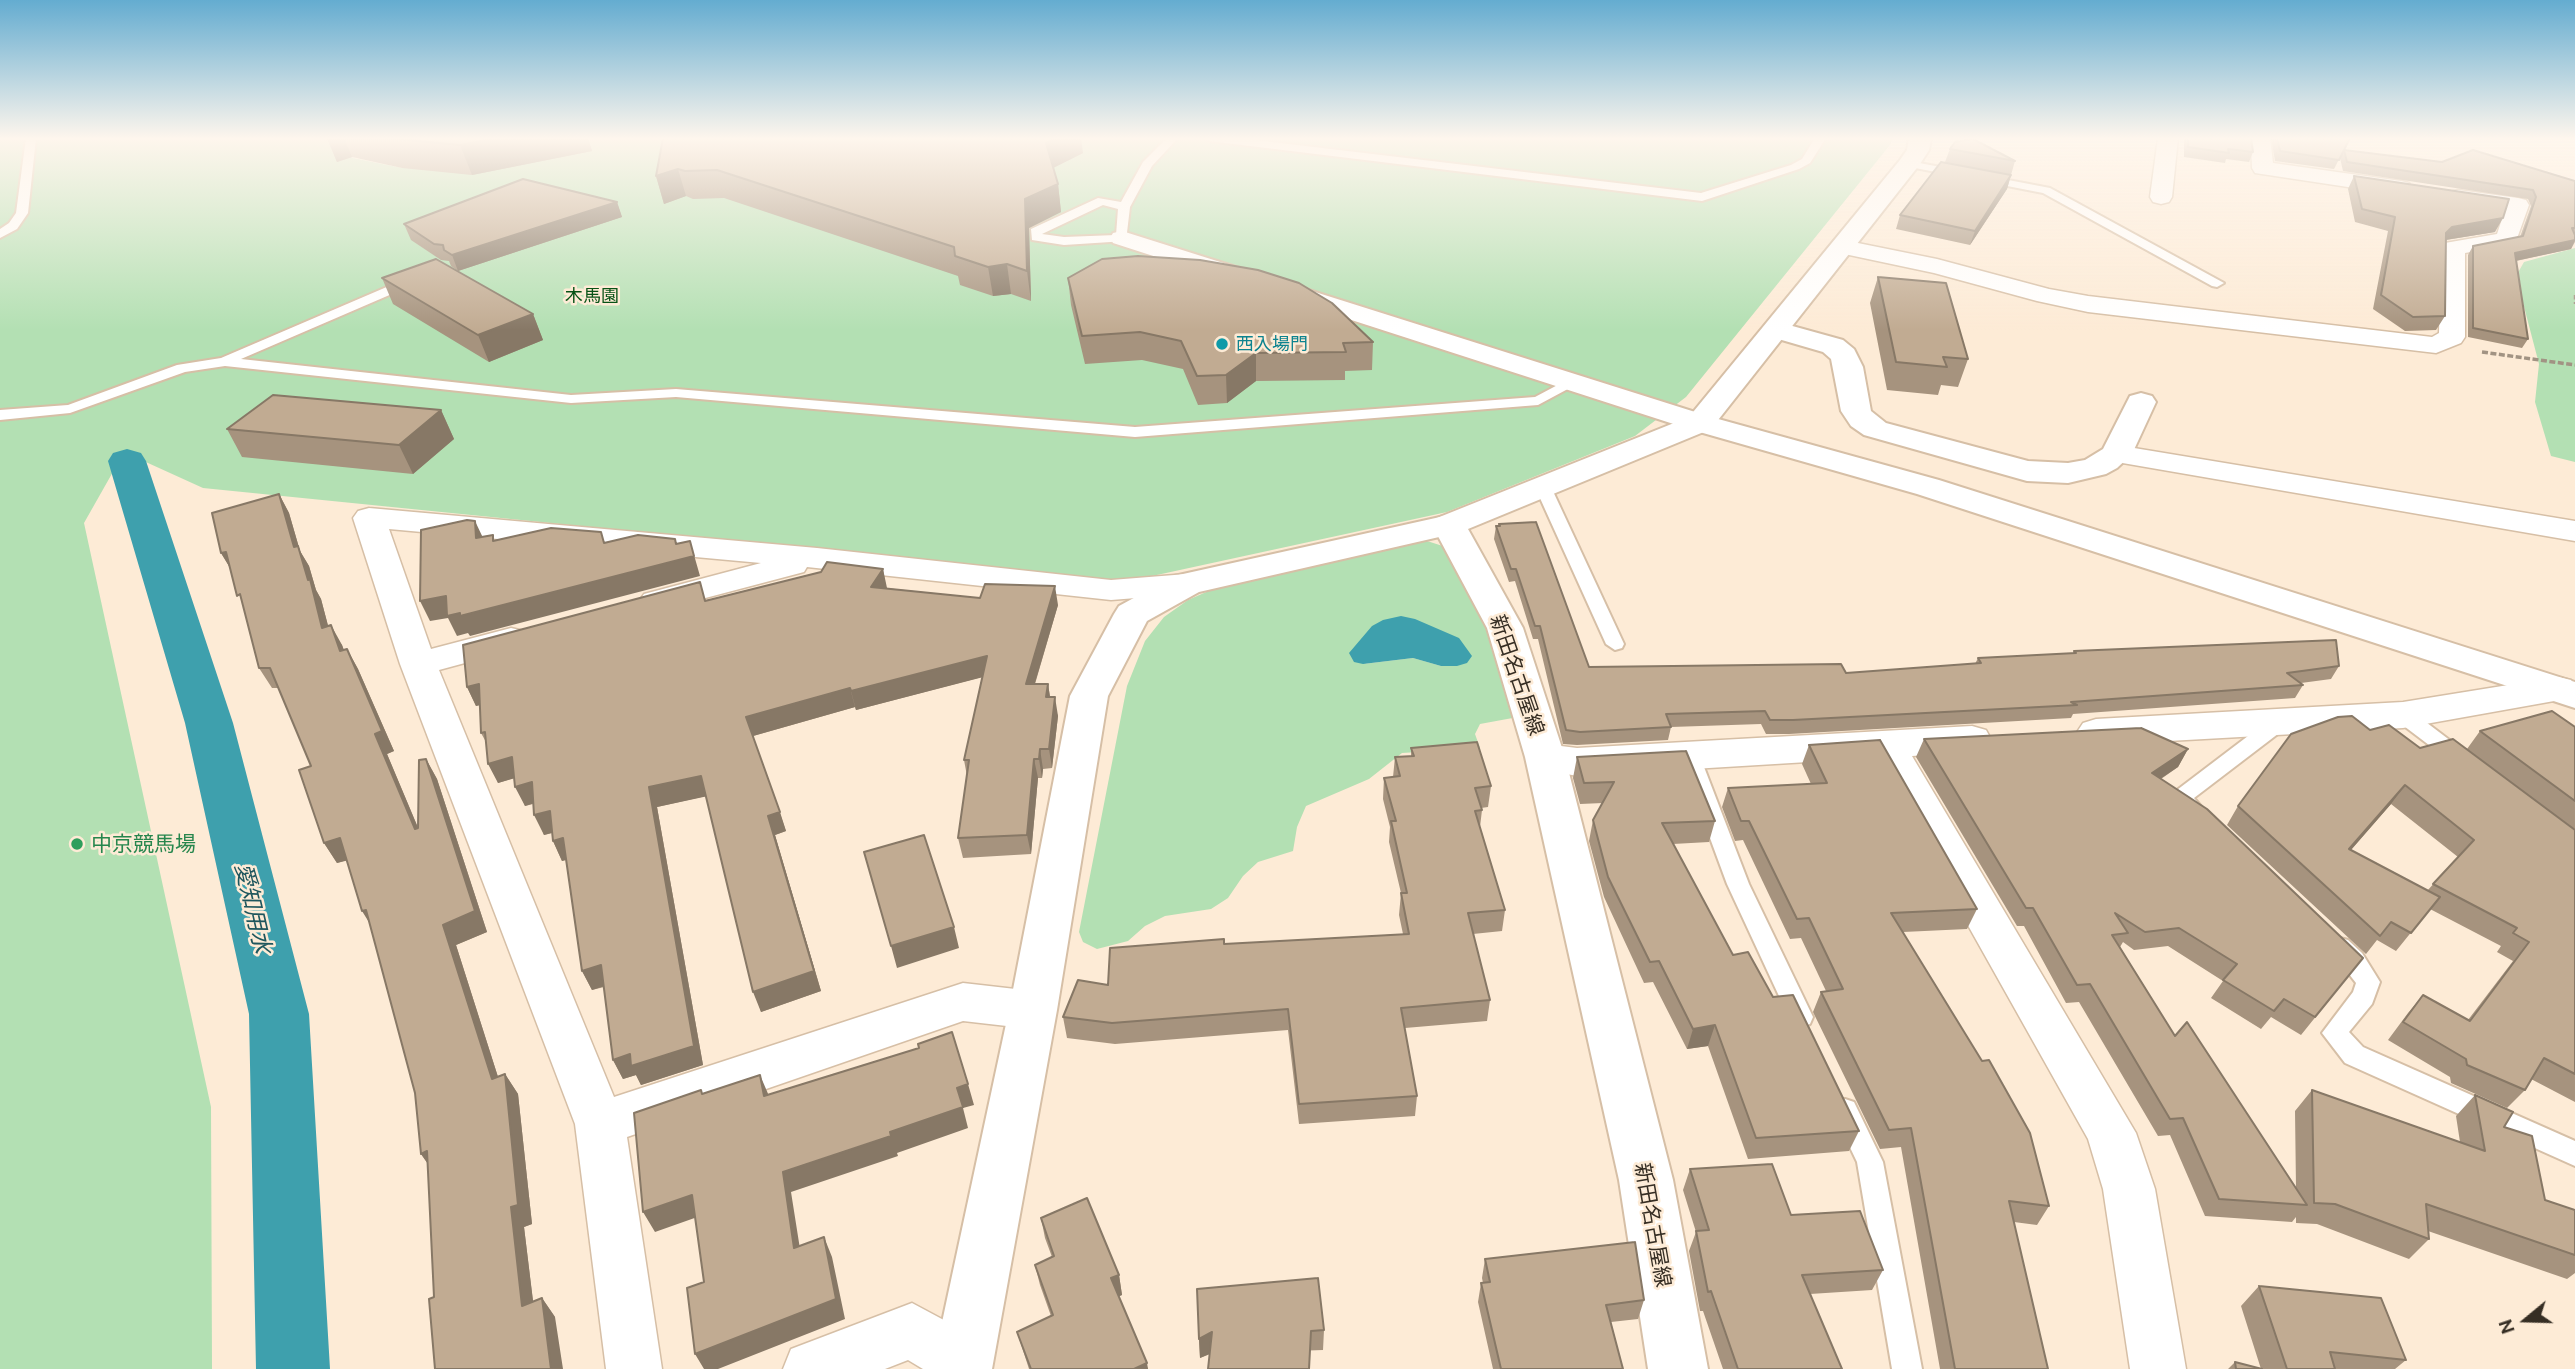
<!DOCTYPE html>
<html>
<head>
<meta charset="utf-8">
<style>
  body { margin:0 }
  #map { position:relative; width:2575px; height:1369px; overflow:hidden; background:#fdebd6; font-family:Ubuntu,sans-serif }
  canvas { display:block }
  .north { position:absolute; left:2491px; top:1285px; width:70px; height:70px; -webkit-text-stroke:5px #fdebd6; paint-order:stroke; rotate:251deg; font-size:19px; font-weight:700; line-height:28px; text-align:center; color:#362e24 }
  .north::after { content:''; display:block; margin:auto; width:24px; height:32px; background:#362e24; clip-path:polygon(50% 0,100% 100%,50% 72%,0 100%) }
</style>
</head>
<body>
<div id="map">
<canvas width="2575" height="1369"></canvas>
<div class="north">N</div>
</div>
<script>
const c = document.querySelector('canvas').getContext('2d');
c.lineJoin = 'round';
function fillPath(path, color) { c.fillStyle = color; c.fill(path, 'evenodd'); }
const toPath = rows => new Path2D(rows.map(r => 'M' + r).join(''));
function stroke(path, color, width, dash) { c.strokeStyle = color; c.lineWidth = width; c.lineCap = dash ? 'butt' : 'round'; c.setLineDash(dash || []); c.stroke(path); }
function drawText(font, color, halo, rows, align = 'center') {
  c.font = font + ' Ubuntu,"Noto Sans JP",sans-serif'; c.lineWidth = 5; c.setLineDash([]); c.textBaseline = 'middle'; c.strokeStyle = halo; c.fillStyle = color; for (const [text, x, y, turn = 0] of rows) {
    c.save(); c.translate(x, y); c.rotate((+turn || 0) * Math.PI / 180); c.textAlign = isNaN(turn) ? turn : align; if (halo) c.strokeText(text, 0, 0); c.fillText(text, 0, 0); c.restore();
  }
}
fillPath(toPath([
  [0,138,326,138,336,150,353,158,402,168,586,138,1893,138,1890,145,1686,397,1635,436,1447,512,1143,578,1117,580,203,488,137,458,118,463,84,523,211,1107,212,1369,0,1369],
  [2575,248,2575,462,2551,456,2535,402,2539,364,2516,276,2524,262],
  [1427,541,1449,548,1473,586,1518,717,1480,724,1475,734,1480,748,1402,753,1369,779,1306,806,1297,827,1293,851,1258,862,1243,876,1228,898,1211,909,1165,916,1145,926,1128,941,1097,949,1083,942,1079,932,1127,686,1145,641,1164,617,1188,600,1229,582],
  [1459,638,1441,666,1413,658,1363,664]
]), '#b3e0b3');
fillPath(toPath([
  [1401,616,1415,619,1459,638,1472,656,1467,663,1457,666,1441,666,1413,658,1363,664,1354,662,1349,653,1372,626,1383,620]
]), '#3ea0ad');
fillPath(toPath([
  [127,449,141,453,146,461,233,723,309,1014,330,1369,256,1369,249,1014,185,723,108,461,113,453,127,449]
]), '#3ea0ad');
const service = toPath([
  [26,138,36,138,28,213,17,229,0,238,0,229,9,223,16,213,26,138],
  [1167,138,1178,138,1152,166,1130,207,1126,241,1064,245,1032,240,1031,229,1098,198,1121,202,1143,162,1167,138],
  [1103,205,1118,209,1116,235,1064,237,1042,234,1103,205],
  [1204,138,1238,138,1701,193,1791,165,1802,159,1815,138,1826,138,1810,163,1799,169,1702,201,1209,141,1204,138],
  [1909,161,2050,188,2224,283,2217,287,2212,286,2043,193,1905,166,1903,164,1909,161],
  [410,277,415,278,415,284,241,359,571,395,676,389,1135,427,1535,397,1567,380,1572,379,1579,383,1538,405,1135,437,676,397,571,403,225,366,185,372,70,413,0,420,0,410,68,405,177,365,221,358,410,277],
  [1543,482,1551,487,1624,644,1622,648,1615,650,1606,644,1535,487,1543,482],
  [2403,708,2410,710,2468,754,2471,759,2468,764,2454,764,2396,720,2393,715,2396,710,2403,708],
  [2280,715,2287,717,2290,722,2287,727,2194,798,2206,812,2203,817,2195,820,2187,817,2173,803,2169,798,2173,793,2273,717,2280,715],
  [1689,747,1696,749,1699,754,1749,884,1813,1017,1810,1024,1801,1027,1792,1024,1727,884,1679,754,1682,749,1689,747],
  [2340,938,2348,940,2362,953,2380,982,2372,1004,2349,1032,2363,1047,2575,1141,2575,1166,2345,1063,2322,1033,2353,992,2356,983,2328,947,2332,940,2340,938],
  [1845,1099,1854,1102,1883,1162,1922,1369,1892,1369,1857,1162,1832,1110,1836,1102,1845,1099]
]);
const minor = toPath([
  [2158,138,2178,138,2172,197,2169,202,2161,204,2153,202,2150,197,2158,138],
  [2247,138,2270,138,2273,163,2401,181,2409,183,2412,188,2409,193,2401,195,2255,173,2252,168,2251,143,2247,138],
  [2458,190,2518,198,2526,200,2529,205,2515,244,2465,253,2465,337,2461,343,2436,353,2088,312,2037,301,1934,273,1835,252,1831,247,1835,242,1843,240,1937,259,2049,289,2088,296,2432,337,2439,333,2441,248,2445,243,2497,234,2505,210,2450,202,2447,197,2450,192,2458,190],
  [2116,445,2575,521,2575,541,2105,460,2101,454,2105,448,2116,445],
  [369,508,817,548,1111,580,1187,574,1199,577,1204,584,1199,591,1187,594,1111,600,807,567,804,572,656,611,644,608,639,601,644,594,761,563,389,529,431,649,511,628,524,631,529,639,524,647,439,670,614,1097,963,983,1033,991,1049,996,1056,1010,1049,1024,1033,1029,963,1021,627,1137,662,1369,606,1369,575,1124,400,664,353,518,358,511,369,508],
  [2558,677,2571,680,2575,687,2571,698,2403,728,2096,745,2083,741,2077,732,2083,723,2096,719,2403,702,2558,677],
  [1972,726,1986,730,1991,739,1986,748,1972,752,1912,756,2136,1133,2155,1189,2186,1369,2130,1369,2103,1189,2088,1139,1874,758,1577,776,1531,767,1526,757,1531,747,1545,744,1577,748,1972,726],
  [912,1303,983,1341,991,1361,988,1369,923,1369,908,1360,885,1369,783,1369,791,1349,912,1303]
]);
const tertiary = toPath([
  [1122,231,1711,417,1939,480,2575,682,2575,708,1917,494,1689,429,1113,243,1110,238,1113,233,1122,231],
  [1778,322,1843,340,1854,349,1863,367,1871,411,1886,423,2028,461,2068,463,2085,460,2103,449,2130,396,2141,393,2152,396,2156,402,2132,454,2117,468,2106,474,2068,483,2027,481,1864,435,1851,426,1841,411,1831,359,1823,352,1768,336,1764,330,1768,324,1778,322],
  [1449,515,1461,518,1466,525,1461,532,1199,592,1147,621,1108,696,1057,1010,992,1369,932,1369,1009,1010,1070,696,1114,614,1119,606,1174,576,1449,515]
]);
const secondary = toPath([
  [1909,138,1931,138,1929,150,1920,164,1711,429,1468,529,1523,628,1565,757,1673,1180,1708,1369,1648,1369,1619,1180,1525,757,1487,628,1432,525,1437,518,1689,417,1900,160,1907,150,1909,138]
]);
stroke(service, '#d6bfa6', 4);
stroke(minor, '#d6bfa6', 3);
stroke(tertiary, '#d6bfa6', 4);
stroke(secondary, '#d6bfa6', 4);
stroke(toPath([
  [2575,295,2575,304]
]), '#a19383', 2.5, [4.5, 2.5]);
stroke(toPath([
  [2482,352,2575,365]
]), '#a19383', 3.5, [6, 2.5]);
fillPath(service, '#fff');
fillPath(minor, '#fff');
fillPath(tertiary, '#fff');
fillPath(secondary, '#fff');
fillPath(toPath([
  [327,138,588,138,592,151,472,175,402,168,352,157,337,162],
  [663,138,1083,153,1053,168,1058,184,1061,212,1029,228,1031,301,1011,294,993,296,960,285,958,276,724,198,693,199,686,196,664,204,656,176],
  [2184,138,2251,138,2253,152,2249,162,2226,159,2225,163,2184,157],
  [2271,138,2350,138,2334,169,2275,161],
  [1950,149,2015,161,2007,189,1970,245,1896,229,1900,215,1945,162],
  [2344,150,2575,181,2575,242,2571,249,2516,261,2528,339,2522,348,2468,337,2468,255,2473,246,2520,237,2531,206,2528,199,2343,171,2340,158],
  [2354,176,2495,232,2446,240,2445,316,2436,330,2405,331,2373,309,2388,231,2355,222,2348,189],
  [617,202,622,217,458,271,451,266,449,261,441,260,411,240,404,224],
  [1878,277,1968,359,1958,387,1941,385,1938,395,1887,390,1870,303],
  [382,278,533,314,543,340,489,362,393,304],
  [1068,278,1373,342,1372,370,1345,371,1345,380,1256,381,1227,403,1198,405,1183,369,1142,360,1085,364,1071,305],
  [441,410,454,439,413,474,242,457,227,429],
  [279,494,289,513,300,551,309,566,316,590,321,599,328,626,342,645,344,650,347,649,358,669,394,751,387,754,418,828,426,759,437,779,487,932,456,945,498,1077,505,1074,518,1094,532,1224,524,1227,533,1302,542,1298,555,1317,434,1297,428,1164,421,1154,415,1093,369,922,347,860,337,863,324,843,311,766,278,688,272,688,259,668,243,605,231,569,221,553],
  [1499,524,1589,667,1846,673,1975,664,1978,658,2073,653,2074,651,2339,666,2331,679,2301,683,2303,685,2295,698,2073,714,2071,718,1789,734,1766,734,1761,724,1671,727,1668,740,1577,745,1563,744,1538,639,1533,639,1515,581,1509,582,1494,539,1496,526,1499,526],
  [883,569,886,588,980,598,1058,605,1035,684,1048,684,1050,697,1058,716,1052,768,1043,769,1042,778,1038,778,1031,854,963,858,958,838,967,776,964,760,982,677,856,710,855,707,753,736,786,831,775,835,821,991,761,1012,706,796,657,807,703,1065,641,1085,636,1075,623,1079,613,1060,604,987,592,990,582,971,566,860,562,861,553,841,552,833,544,835,533,804,525,806,514,778,498,783,486,742,481,733,480,705,476,706,467,687,706,600],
  [2575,727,2575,1102,2531,1079,2525,1090,2507,1108,2451,1083,2450,1077,2388,1040,2408,1013,2423,995,2468,1020,2513,961,2497,952,2501,946,2430,909,2396,951,2377,940,2366,954,2227,825,2238,806,2370,730,2420,748,2467,749,2480,731],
  [2391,804,2458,857,2427,891,2351,850],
  [1924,739,2188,749,2178,767,2161,779,2363,958,2301,1035,2271,1017,2261,1029,2211,998,2223,981,2168,946,2134,950,2123,942,2120,947,2175,1036,2296,1188,2295,1111,2312,1090,2460,1142,2456,1116,2475,1095,2504,1127,2545,1200,2575,1210,2575,1273,2567,1279,2428,1231,2429,1239,2409,1259,2317,1224,2296,1223,2296,1217,2292,1222,2205,1216,2170,1135,2158,1136,2079,1002,2066,1003,2024,926,2017,926,1916,757],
  [1809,745,1977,909,1967,929,1903,932,2049,1206,2037,1225,2014,1222,2048,1369,1940,1369,1901,1147,1880,1149,1813,1012,1821,992,1826,991,1801,938,1790,939,1743,840,1735,841,1722,807,1728,788,1811,784,1802,764],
  [1411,748,1491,786,1488,807,1481,808,1482,810,1480,827,1505,910,1502,931,1473,934,1490,1000,1487,1021,1405,1028,1417,1096,1415,1116,1299,1124,1288,1030,1115,1044,1067,1038,1063,1017,1108,985,1224,944,1403,934,1399,915,1401,893,1389,842,1390,827,1383,799,1384,778,1393,777,1395,757,1411,756],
  [1577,757,1715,821,1709,842,1673,844,1733,955,1773,997,1859,1131,1849,1151,1748,1159,1708,1046,1687,1049,1653,982,1644,983,1604,897,1589,841,1593,820,1603,803,1580,804,1573,778],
  [1690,1169,1791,1215,1883,1270,1872,1290,1810,1294,1842,1369,1723,1369,1703,1311,1700,1311,1689,1251,1696,1232,1683,1190],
  [1041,1218,1119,1275,1122,1295,1119,1296,1148,1369,1029,1369,1017,1332,1051,1316,1040,1285,1035,1265,1052,1257,1045,1238],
  [1485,1259,1644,1300,1638,1319,1611,1322,1623,1369,1493,1369,1478,1302,1481,1283,1483,1283,1482,1278],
  [2259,1286,2406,1360,2395,1369,2228,1369,2235,1362,2261,1369,2241,1306],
  [1324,1330,1323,1350,1210,1354,1200,1358,1199,1339]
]), '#a6937e');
fillPath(toPath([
  [327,138,344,138,352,157,337,162],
  [498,138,588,138,592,151,472,175,460,145],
  [1056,138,1081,138,1083,153,1049,170,1046,143],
  [678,169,686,196,664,204,656,176],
  [2011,175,2007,189,1970,245,1975,231],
  [1058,184,1061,212,1029,228,1031,301,1027,271,1025,199],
  [617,202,622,217,458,271,452,255],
  [2503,218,2495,232,2445,240,2446,233,2452,227],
  [2575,240,2571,249,2510,262,2515,253],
  [1007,264,1011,294,993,296,988,267],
  [533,314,543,340,489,362,478,335],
  [1256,353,1256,381,1227,403,1226,375],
  [441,410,454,439,413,474,399,445],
  [279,494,289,513,300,551,309,566,316,590,321,599,334,648,322,628,294,547],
  [475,521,484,540,476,538],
  [675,539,682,559,690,541,700,576,470,636,468,633,457,636,448,618,430,621,420,601,446,596,676,544],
  [226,552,233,573,221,553],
  [883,569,887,588,876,606,871,587],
  [1055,586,1058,605,1029,703,1026,684],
  [331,625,342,645,351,671,340,651],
  [347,649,358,669,394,751,387,754,427,849,415,829,375,734],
  [987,656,991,675,856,710,851,691],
  [479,684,488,703,476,706,467,687],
  [1048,684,1051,703,1046,697],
  [850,688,855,707,753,736,746,717],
  [1055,697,1058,716,1052,768,1049,749],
  [1040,749,1043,769,1042,778,1039,759],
  [2188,749,2178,767,2142,791,2152,773],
  [512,757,522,776,498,783,488,764],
  [426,759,437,779,487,932,456,945,505,1099,492,1079,443,925],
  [1034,759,1038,778,1031,854,1027,835],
  [701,776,708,796,657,807,703,1065,641,1085,636,1075,623,1079,613,1060,630,1054,649,787],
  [532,782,541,801,525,806,515,787],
  [2405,785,2391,804,2336,867,2349,849],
  [550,811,559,831,544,835,534,815],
  [780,812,786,831,775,835,821,991,761,1012,753,992,768,816],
  [340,838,353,859,337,863,324,843],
  [563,838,572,858,562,861,553,841],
  [366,910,375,932,362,911],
  [954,927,959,948,897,968,891,946],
  [601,965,611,984,592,990,582,971],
  [1715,1025,1708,1046,1687,1049,1693,1029],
  [505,1074,518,1094,532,1224,524,1227,536,1325,522,1306,511,1207],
  [760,1075,769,1096,764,1096],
  [968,1084,974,1105,963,1108,968,1128,897,1153,898,1156,791,1192,803,1268,794,1248,783,1172,890,1132,957,1088],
  [427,1151,435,1174,421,1154],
  [692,1195,703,1215,655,1232,643,1212],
  [824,1237,832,1257,845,1319,718,1369,704,1369,695,1354],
  [1119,1275,1122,1295,1115,1298,1111,1278],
  [542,1298,555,1317,563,1369,551,1369],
  [1212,1332,1214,1352,1200,1358,1199,1339],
  [1147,1363,1148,1369,1134,1369]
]), '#877866');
const building = toPath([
  [388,138,498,138,460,145,388,138],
  [663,138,1056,138,1046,143,1058,184,1025,199,1027,271,1007,264,988,267,955,256,954,247,717,170,685,171,678,169,656,176,663,138],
  [2188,138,2251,138,2253,152,2228,149,2229,153,2188,147,2188,138],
  [2277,138,2350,138,2339,160,2280,151,2277,138],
  [1973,139,2015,161,1950,149,1955,142,1973,139],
  [2344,150,2442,162,2473,150,2575,181,2575,228,2572,228,2575,235,2575,240,2515,253,2528,339,2473,328,2473,246,2523,236,2536,197,2533,190,2347,162,2344,150],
  [1941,162,2011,175,1975,231,1900,215,1941,162],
  [2354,176,2509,199,2503,218,2452,227,2446,233,2445,316,2413,317,2381,295,2395,217,2362,209,2354,176],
  [523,179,617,202,452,255,444,250,443,245,434,244,404,224,523,179],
  [1138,256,1200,260,1258,270,1299,283,1317,294,1332,303,1373,342,1343,343,1346,352,1256,353,1226,375,1197,376,1181,341,1140,332,1082,336,1068,278,1102,259,1138,256],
  [436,259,533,314,478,335,382,278,436,259],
  [1878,277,1946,283,1968,359,1943,357,1947,367,1896,362,1878,277],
  [273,395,441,410,399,445,227,429,273,395],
  [279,494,294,547,298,546,308,580,310,579,322,628,331,625,340,651,347,649,382,731,375,734,415,829,418,828,419,760,426,759,475,911,443,925,492,1079,505,1074,518,1205,511,1207,522,1306,542,1298,551,1369,435,1369,429,1299,434,1297,427,1151,421,1154,415,1093,366,910,362,911,340,838,324,843,299,770,311,766,270,668,259,668,240,594,237,596,226,552,221,553,212,513,279,494],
  [467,520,475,521,476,538,493,535,493,541,551,528,601,532,604,543,638,535,675,539,676,544,690,541,694,556,460,616,460,613,447,616,446,596,420,601,421,530,467,520],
  [1536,522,1589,667,1841,664,1846,673,1981,663,1978,658,2076,653,2074,651,2336,640,2339,666,2287,673,2303,685,2071,702,2077,705,1793,720,1770,720,1765,711,1666,714,1671,727,1580,732,1566,730,1540,626,1535,626,1516,569,1511,569,1496,526,1500,526,1499,524,1536,522],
  [827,562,883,569,871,587,980,598,985,584,1055,586,1026,684,1048,684,1046,697,1055,697,1049,749,1040,749,1039,759,1034,759,1027,835,958,838,969,760,964,760,987,656,851,691,850,688,746,717,780,812,768,816,814,971,753,992,701,776,649,787,694,1046,631,1066,630,1054,613,1060,601,965,582,971,563,838,553,841,550,811,534,815,532,782,515,787,512,757,488,764,485,732,481,733,479,684,467,687,463,645,700,582,705,601,821,572,827,562],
  [2552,711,2575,727,2575,801,2480,731,2552,711],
  [2352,716,2370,730,2389,725,2420,748,2453,739,2575,830,2575,1074,2544,1058,2525,1090,2467,1065,2466,1059,2403,1022,2423,995,2470,1021,2529,942,2513,933,2517,928,2433,884,2474,840,2405,785,2349,849,2440,897,2411,933,2391,922,2380,936,2238,806,2291,734,2338,717,2352,716],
  [2141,728,2188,749,2152,773,2207,809,2363,958,2315,1017,2284,999,2274,1011,2223,980,2237,964,2179,928,2145,932,2115,913,2128,933,2112,935,2175,1036,2187,1022,2307,1205,2219,1199,2183,1118,2170,1119,2090,984,2077,985,2033,908,2026,908,1924,739,2141,728],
  [1880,740,1977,909,1891,913,1982,1061,1989,1060,2030,1133,2049,1206,2009,1201,2048,1369,1955,1369,1911,1128,1889,1130,1821,992,1843,989,1809,918,1797,919,1749,821,1741,821,1728,788,1827,783,1809,745,1880,740],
  [1477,742,1491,786,1475,788,1482,810,1475,811,1505,910,1468,913,1490,1000,1401,1008,1417,1096,1299,1104,1288,1009,1112,1023,1063,1017,1078,980,1108,985,1110,948,1224,939,1224,944,1409,934,1401,893,1407,893,1391,821,1396,821,1384,778,1400,776,1395,757,1414,756,1411,748,1477,742],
  [1686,751,1715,821,1662,823,1733,955,1748,952,1773,997,1793,995,1859,1131,1756,1138,1715,1025,1693,1029,1659,961,1650,962,1608,877,1593,820,1614,782,1584,783,1577,757,1686,751],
  [924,835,954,927,891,946,864,852,924,835],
  [952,1032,968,1084,957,1088,963,1107,890,1132,891,1136,783,1172,794,1248,824,1237,836,1299,695,1354,687,1288,704,1282,692,1195,643,1212,634,1113,701,1090,702,1094,760,1075,764,1096,919,1048,918,1044,952,1032],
  [2312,1090,2485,1151,2475,1095,2513,1112,2504,1127,2532,1136,2545,1200,2575,1210,2575,1255,2426,1204,2429,1239,2335,1204,2314,1203,2312,1090],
  [1772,1164,1791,1215,1860,1211,1883,1270,1802,1275,1842,1369,1738,1369,1711,1291,1708,1292,1696,1231,1709,1230,1690,1169,1772,1164],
  [1087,1198,1119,1275,1111,1278,1147,1363,1134,1369,1031,1369,1017,1332,1053,1315,1035,1265,1054,1256,1041,1218,1087,1198],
  [1635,1242,1644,1300,1606,1305,1623,1369,1501,1369,1481,1283,1490,1282,1485,1259,1635,1242],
  [1318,1278,1324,1330,1311,1331,1309,1369,1208,1369,1212,1332,1199,1339,1197,1289,1318,1278],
  [2259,1286,2381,1298,2406,1360,2330,1352,2335,1369,2287,1369,2259,1286],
  [2235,1362,2262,1369,2236,1369,2235,1362]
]);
fillPath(building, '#c1ab92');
stroke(building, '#877866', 2);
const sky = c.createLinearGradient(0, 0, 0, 330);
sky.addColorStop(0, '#64acd0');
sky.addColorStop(0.42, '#fef6ed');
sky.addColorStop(1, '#fef6ed00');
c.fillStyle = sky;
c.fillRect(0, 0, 2575, 330);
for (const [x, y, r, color] of [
  [1222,344,7,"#0f9aa8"],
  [77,844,7,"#2e9e5b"]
]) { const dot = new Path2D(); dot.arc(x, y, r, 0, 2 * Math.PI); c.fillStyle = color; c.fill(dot); stroke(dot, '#fdebd6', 2.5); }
drawText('18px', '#085316', '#fdebd6', [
  ["木馬園",592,296]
]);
drawText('18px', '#0d838f', '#fdebd6', [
  ["西入場門",1236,344]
], 'left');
drawText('21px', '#362e24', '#fdebd6', [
  ["新田名古屋線",1517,675,71],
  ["新田名古屋線",1653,1225,80]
]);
drawText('21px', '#27864d', '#fdebd6', [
  ["中京競馬場",91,844]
], 'left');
drawText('italic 23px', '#1f565d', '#fdebd6', [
  ["愛知用水",253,908,77]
]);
</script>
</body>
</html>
